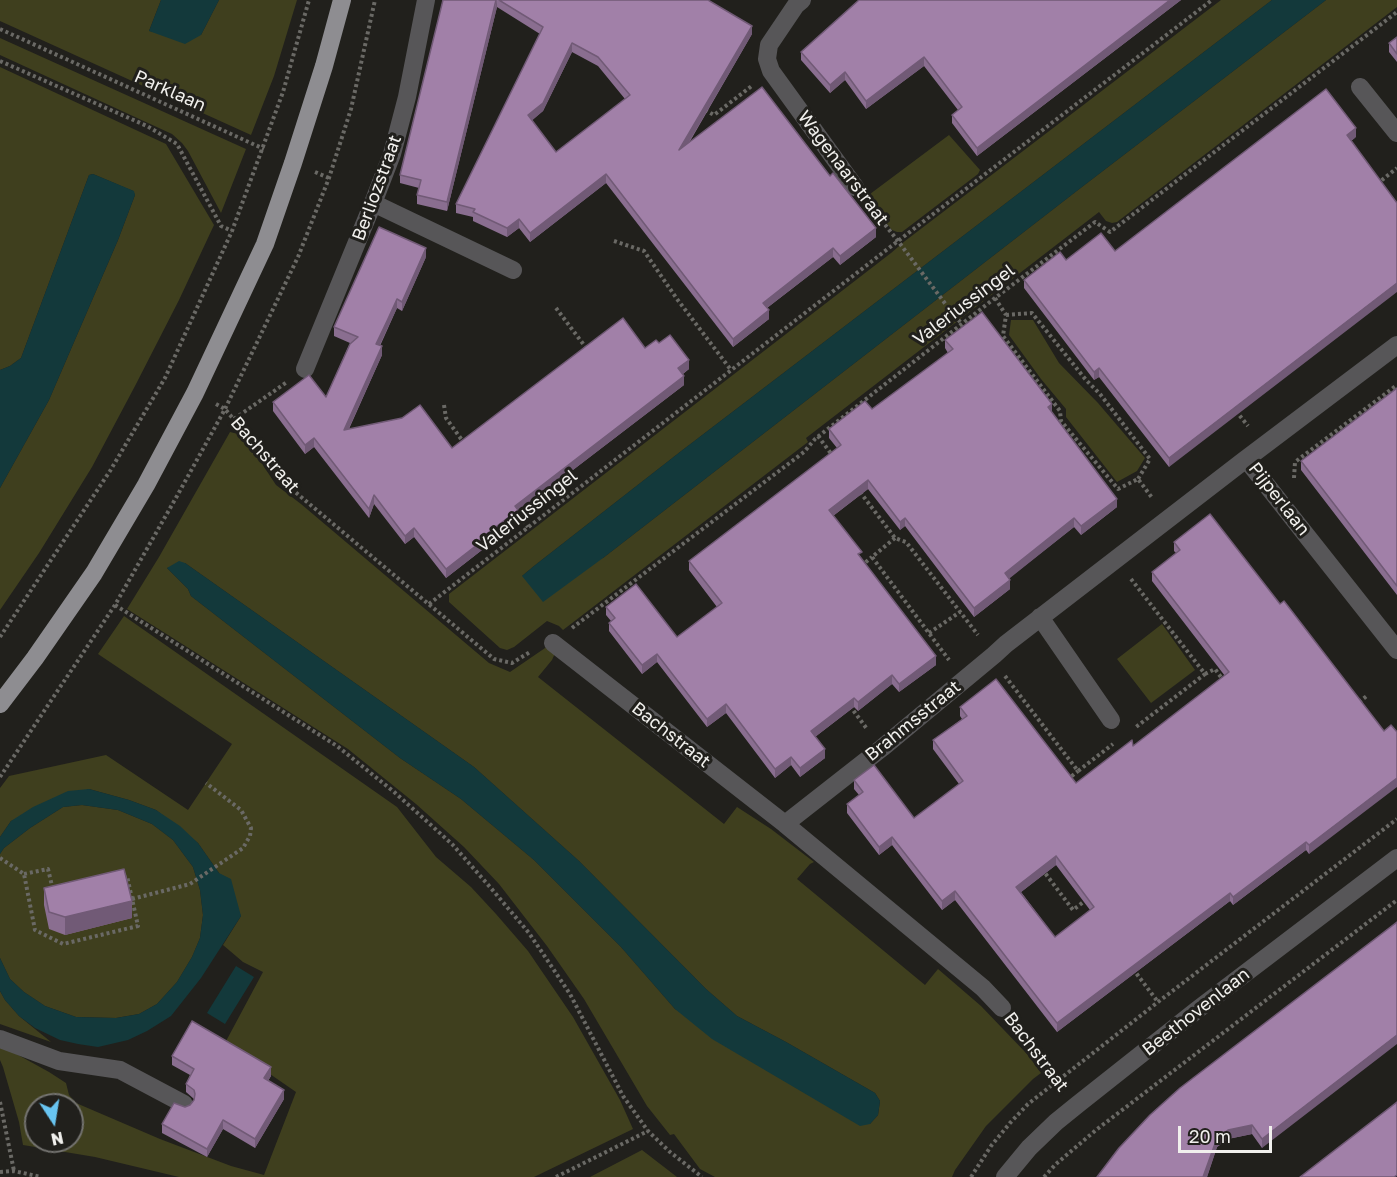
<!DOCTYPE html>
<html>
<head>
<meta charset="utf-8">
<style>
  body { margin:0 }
  #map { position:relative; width:1397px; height:1177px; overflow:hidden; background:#21201c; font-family:"Golos Text",sans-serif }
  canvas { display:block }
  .north { position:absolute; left:24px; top:1093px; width:60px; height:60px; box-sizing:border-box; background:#21201c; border:2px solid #747370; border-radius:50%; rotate:168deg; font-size:16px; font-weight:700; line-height:24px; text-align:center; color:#f1f0ed }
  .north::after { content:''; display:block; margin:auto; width:21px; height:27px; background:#68c4f0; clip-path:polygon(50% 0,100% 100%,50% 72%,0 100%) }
  .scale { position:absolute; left:1178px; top:1126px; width:94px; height:27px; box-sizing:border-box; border:3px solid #f1f0ed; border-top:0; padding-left:8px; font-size:18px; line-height:21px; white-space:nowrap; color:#f1f0ed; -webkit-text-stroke:4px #21201c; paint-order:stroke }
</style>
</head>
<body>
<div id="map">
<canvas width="1397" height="1177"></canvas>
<div class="north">N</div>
<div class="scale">20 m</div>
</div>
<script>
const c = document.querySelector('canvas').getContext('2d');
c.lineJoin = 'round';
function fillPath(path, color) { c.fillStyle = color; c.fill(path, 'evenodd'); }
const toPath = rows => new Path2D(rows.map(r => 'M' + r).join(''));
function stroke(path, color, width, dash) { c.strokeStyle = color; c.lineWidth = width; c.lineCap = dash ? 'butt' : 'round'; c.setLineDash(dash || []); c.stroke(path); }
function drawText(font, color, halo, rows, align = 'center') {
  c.font = font + ' "Golos Text",sans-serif'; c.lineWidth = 6; c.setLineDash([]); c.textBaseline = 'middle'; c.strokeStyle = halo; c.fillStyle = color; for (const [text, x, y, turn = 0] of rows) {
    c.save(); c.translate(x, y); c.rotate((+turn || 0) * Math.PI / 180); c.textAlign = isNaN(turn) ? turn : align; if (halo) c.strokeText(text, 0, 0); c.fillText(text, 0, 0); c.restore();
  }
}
fillPath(toPath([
  [0,0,161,0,149,31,201,35,219,0,297,0,274,76,251,135,0,21],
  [1221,0,1272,0,680,452,534,566,522,576,603,558,1078,190,1326,0,1397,0,1397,7,1117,222,1112,223,1106,221,1099,212,806,438,808,442,563,630,559,626,547,621,514,647,507,650,500,648,449,602,449,594,891,253,905,241],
  [0,38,246,149,221,213,188,151,182,143,172,134,0,55],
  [0,67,166,144,214,225,179,300,135,386,92,467,39,553,0,610,0,488,49,400,118,240,135,195,133,191,93,174,89,175,21,358,10,366,0,370],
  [949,135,980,170,978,174,902,232,897,232,892,230,866,197],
  [1011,320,1033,320,1059,363,1098,403,1145,458,1137,471,1117,482,1066,417,1066,409,1041,379,1009,335],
  [230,432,238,434,253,450,276,485,301,504,489,663,510,672,548,646,556,651,552,660,538,677,724,824,737,807,771,829,814,862,810,864,797,879,925,985,938,969,981,1006,1027,1054,1041,1073,1033,1079,986,1126,955,1170,952,1177,715,1177,700,1169,674,1134,670,1135,647,1106,584,999,547,946,499,884,464,847,416,804,348,749,127,609,159,557],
  [185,563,474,767,579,861,706,989,737,1016,786,1042,875,1093,880,1101,878,1115,870,1124,675,1009,621,947,534,860,461,799,400,758,191,596,188,589,167,568],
  [124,616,397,807,436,857,471,887,496,914,528,951,573,1017,620,1100,633,1129,534,1177,179,1177,95,1157,23,1145,19,1122,3,1067,0,1060,0,1045,49,1072,66,1083,69,1095,76,1103,160,1139,231,1166,264,1175,296,1092,225,1043,263,972,243,962,223,945,241,916,219,873,198,843,156,810,129,800,89,789,11,821,0,837,0,788,9,776,106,755,188,810,232,744,98,654],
  [36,1105,72,1105,72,1141,36,1141],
  [1162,624,1195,670,1151,703,1117,659],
  [82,805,118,810,152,824,173,840,193,867,200,890,203,915,200,938,192,957,177,982,157,1004,139,1014,116,1018,76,1017,45,1006,24,992,10,979,0,958,0,854,4,848,30,828,63,807],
  [0,991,5,1000,19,1016,51,1042,0,1024],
  [642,1150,677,1177,590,1177]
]), '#3f3f1e');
fillPath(toPath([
  [161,0,219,0,201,35,185,44,149,31],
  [1272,0,1326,0,1078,190,603,558,543,602,522,576,534,566,680,452],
  [93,174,134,191,135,195,118,240,49,400,0,488,0,370,10,366,21,358,89,175],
  [179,561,185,563,474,767,579,861,706,989,737,1016,786,1042,875,1093,880,1101,878,1115,870,1124,860,1126,712,1039,675,1009,621,947,534,860,461,799,400,758,191,596,188,589,167,568],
  [89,789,129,800,156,810,180,826,198,843,219,873,231,879,241,916,201,978,171,1016,147,1031,128,1040,98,1047,78,1044,60,1040,35,1028,19,1016,5,1000,0,991,0,958,10,979,24,992,45,1006,76,1017,116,1018,139,1014,157,1004,177,982,192,957,200,938,203,915,200,890,193,867,173,840,152,824,118,810,82,805,63,807,30,828,4,848,0,854,0,837,11,821,33,807,68,791],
  [236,966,254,977,225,1024,207,1013]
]), '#13393b');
stroke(toPath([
  [0,29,264,149],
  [0,61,147,126,177,144,221,226,232,231],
  [705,110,714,115,753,85],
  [315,172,329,178],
  [1377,184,1397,168],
  [870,206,898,241,950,310,961,323],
  [614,241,644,251,677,299,731,370],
  [995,298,1006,315,1003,336,1060,411,1061,421,1118,489,1138,479,1153,499],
  [556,308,587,349,586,350],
  [1006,315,1032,313,1086,380,1100,394,1150,459,1138,479],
  [216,404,225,409,294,491,494,659,512,663,530,652],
  [444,405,446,418,464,443],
  [1236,411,1248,426],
  [234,419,287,382],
  [818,436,832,455],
  [1294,478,1295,462,1397,385],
  [860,492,895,538,906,542,978,635],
  [516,511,528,527],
  [895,538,872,557,949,660],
  [861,566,872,557],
  [1131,579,1205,674,1136,727],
  [429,604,898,241,1212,0],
  [115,605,337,746,393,791,452,844,490,887,529,933,570,994,623,1096,648,1131,670,1152,702,1177],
  [572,628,804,452,815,439,995,298,1095,222,1110,232,1397,12],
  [929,633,960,612],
  [0,637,110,471,165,378,232,231,283,92,309,0],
  [1205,674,1215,669,1223,680],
  [1005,676,1078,771,1113,744],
  [1359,702,1368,695],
  [850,706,867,729],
  [0,777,115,605,177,496,225,409,298,257,329,178,351,109,375,0],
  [1067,780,1078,771],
  [0,858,24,874,35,930,63,944,138,926,127,876,121,878],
  [1042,869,1073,910,1086,900],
  [24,874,48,869,53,890],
  [132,899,190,884,243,848,250,836,251,828,241,810,206,783],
  [1133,969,1158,1002],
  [1016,1026,1058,1082],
  [0,1102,14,1171],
  [0,1172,14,1171,41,1177],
  [556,1177,648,1131],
  [971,1177,991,1146,1010,1123,1028,1104,1158,1002,1397,819],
  [1044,1177,1056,1164,1096,1130,1397,900]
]), '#6a6965', 4, [3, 3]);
stroke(toPath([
  [802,0,796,5,769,45,767,59,771,71,855,187],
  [1360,87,1397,133],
  [373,203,513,270],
  [1397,345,1246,459,1397,650],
  [305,369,373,203,392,154,407,97,426,0],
  [1040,617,1111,720],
  [553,643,785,824,983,988,1002,1008],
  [785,824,882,748,994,655,1006,644,1246,459],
  [0,1039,59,1061,120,1070,184,1104],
  [1005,1177,1029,1148,1056,1122,1077,1105,1197,1010,1397,858]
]), '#575658', 18);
stroke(toPath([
  [0,704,35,658,94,573,146,485,195,393,265,244,293,163,324,66,342,0]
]), '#8e8d91', 18);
fillPath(toPath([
  [443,0,708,0,752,34,689,143,876,237,840,265,833,257,767,308,769,319,733,347,606,183,530,242,519,228,507,237,473,221,473,217,456,213,456,204,540,34,497,7,447,211,417,204,417,195,419,188,400,183,400,175],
  [572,52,598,66,625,99,556,152,532,120,543,111],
  [859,0,1181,0,977,156,952,123,952,115,958,110,924,66,866,109,845,80,830,93,801,60,801,52],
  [1397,37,1397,62,1389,52,1389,43],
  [1356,137,1351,141,1169,467,1099,377,1094,380,1024,288,1024,280,1066,260,1115,251],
  [426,257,402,311,397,308,380,346,382,355,349,429,452,448,645,348,659,343,689,369,683,374,684,385,518,512,518,518,482,546,482,550,446,578,414,537,405,544,374,504,369,518,314,447,305,454,273,411,273,402,326,397,350,343,334,336,334,327],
  [945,340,1052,413,1117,507,1081,535,1074,527,1009,578,1010,589,974,617,905,526,900,530,868,489,833,516,862,559,936,665,899,692,892,684,858,711,854,707,815,737,825,758,800,777,791,765,775,778,726,713,707,727,657,662,642,674,609,631,609,623,611,621,606,615,606,607,677,637,717,607,689,570,689,561,837,448,829,438,829,429,872,409,948,353,945,348],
  [1397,388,1397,595,1301,470,1301,461],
  [1174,542,1280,604,1384,731,1309,854,1306,850,1233,905,1230,901,1057,1032,955,900,942,910,892,845,879,855,847,813,847,804,859,795,854,789,854,780,914,818,959,784,933,749,933,740,962,719,960,716,960,707,1076,783,1133,746,1225,676,1152,581,1152,572,1176,553,1174,551],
  [1056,865,1090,910,1055,937,1021,892],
  [44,888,132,918,65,935,49,929,44,905],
  [1397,922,1262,1148,1252,1134,1228,1139,1217,1147,1207,1177,1097,1177],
  [172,1056,271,1076,268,1081,284,1099,255,1148,223,1129,207,1157,162,1133,162,1124,185,1107,190,1105,194,1100,194,1099,186,1092,186,1084,190,1075,172,1065]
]), '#8a6e90');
fillPath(toPath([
  [497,0,497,7,447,211,447,202],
  [1170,0,1181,0,977,156,977,148],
  [752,26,752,34,679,159,679,150],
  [572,43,572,52,543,111,528,124,528,115],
  [924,57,924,66,866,109,866,101],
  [845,72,845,80,830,93,830,85],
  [1356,128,1356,137,1347,144,1347,135],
  [606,174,606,183,530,242,530,233],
  [519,219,519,228,507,237,507,228],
  [876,228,876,237,840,265,840,256],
  [426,248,426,257,402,311,402,302],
  [833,248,833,257,763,311,763,303],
  [1397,283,1397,292,1169,467,1169,458],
  [397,299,397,308,376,353,376,344],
  [769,310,769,319,733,347,733,339],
  [382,346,382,355,344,439,344,430],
  [689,360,689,369,678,377,678,368],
  [1099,368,1099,377,1094,380,1094,372],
  [684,376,684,385,518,512,518,518,482,546,482,550,446,578,446,569,515,506],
  [1052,404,1052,413,1048,407],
  [314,438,314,447,305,454,305,445],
  [868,480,868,489,829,519,829,510],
  [374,495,374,504,369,518,369,509],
  [1117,499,1117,507,1081,535,1081,526],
  [905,518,905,526,900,530,900,522],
  [1074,518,1074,527,1005,582,1005,573],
  [414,528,414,537,405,544,405,536],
  [1010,580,1010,589,974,617,974,608],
  [657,654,657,662,642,674,642,665],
  [936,656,936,665,899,692,899,684],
  [892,675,892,684,858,711,858,702],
  [854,698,854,707,811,740,811,731],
  [726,704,726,713,707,727,707,719],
  [825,749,825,758,800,777,800,768],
  [791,757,791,765,775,778,775,769],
  [1397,778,1397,787,1309,854,1309,845],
  [892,837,892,845,879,855,879,847],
  [1306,842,1306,850,1233,905,1233,897],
  [1056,856,1056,865,1016,896,1016,887],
  [955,891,955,900,942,910,942,901],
  [1230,893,1230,901,1057,1032,1057,1023],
  [132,901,132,918,65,935,65,917],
  [1397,1035,1397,1044,1262,1148,1262,1139],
  [271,1067,271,1076,264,1087,264,1078],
  [284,1090,284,1099,255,1148,255,1139],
  [223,1120,223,1129,207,1157,207,1149],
  [1252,1125,1252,1134,1228,1139,1217,1147,1207,1177,1203,1177,1217,1138,1228,1130]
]), '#715a76');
const building = toPath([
  [443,0,496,0,447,202,417,195,421,180,400,175,443,0],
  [499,0,708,0,752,26,679,150,762,87,830,176,833,173,876,228,840,256,833,248,763,303,769,310,733,339,606,174,530,233,519,219,507,228,473,212,475,209,456,204,543,27,499,0],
  [572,43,598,57,630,95,556,152,528,115,543,103,572,43],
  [859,0,1170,0,977,148,952,115,962,107,924,57,866,101,845,72,830,85,801,52,859,0],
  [1397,37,1397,54,1389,43,1397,37],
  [1326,89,1356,128,1347,135,1397,203,1397,283,1169,458,1099,368,1094,372,1024,280,1060,252,1066,260,1101,233,1115,251,1326,89],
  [379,227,426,248,402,302,397,299,387,321,376,344,382,346,344,430,402,418,420,405,452,448,623,318,645,348,656,340,659,343,670,335,689,360,678,368,684,376,515,506,518,510,480,539,482,541,446,569,414,528,405,536,374,495,369,509,314,438,305,445,273,402,309,375,326,397,350,344,358,337,334,327,379,227],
  [982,312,1052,404,1048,407,1117,499,1081,526,1074,518,1005,573,1010,580,974,608,905,518,900,522,868,480,829,510,862,552,858,554,936,656,899,684,892,675,858,702,854,698,811,731,825,749,800,768,791,757,775,769,726,704,707,719,657,654,642,665,609,623,615,618,606,607,636,584,677,637,722,603,689,561,841,445,829,429,865,401,872,409,953,349,945,340,982,312],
  [1397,388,1397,586,1301,461,1397,388],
  [1210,514,1280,604,1284,601,1384,731,1391,725,1397,732,1397,778,1309,845,1306,842,1233,897,1230,893,1057,1023,955,891,942,901,892,837,879,847,847,804,863,792,854,780,874,765,914,818,963,781,933,740,967,716,960,707,996,679,1076,783,1132,740,1133,746,1229,672,1152,572,1180,550,1174,542,1210,514],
  [1056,856,1094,907,1055,937,1016,887,1056,856],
  [124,869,132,901,65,917,49,912,44,888,124,869],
  [1397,922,1397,1035,1262,1139,1252,1125,1228,1130,1217,1138,1203,1177,1097,1177,1119,1148,1150,1115,1180,1088,1397,922],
  [192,1021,271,1067,264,1078,284,1090,255,1139,223,1120,207,1149,162,1124,174,1103,185,1107,190,1105,194,1100,195,1094,194,1090,186,1084,194,1069,172,1056,192,1021],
  [1397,1102,1397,1175,1394,1177,1300,1177,1397,1102]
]);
fillPath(building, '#a180a8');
stroke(building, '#715a76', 1.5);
drawText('18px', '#f1f0ed', '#21201c', [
  ["Parklaan",170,91,24],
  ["Wagenaarstraat",843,168,53],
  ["Berliozstraat",377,188,-70],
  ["Valeriussingel",964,305,-37],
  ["Bachstraat",265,455,49],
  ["Pijperlaan",1279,499,52],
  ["Valeriussingel",527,511,-38],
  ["Brahmsstraat",913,721,-39],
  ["Bachstraat",671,735,38],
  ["Beethovenlaan",1196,1012,-38],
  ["Bachstraat",1036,1052,53]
]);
</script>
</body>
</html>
